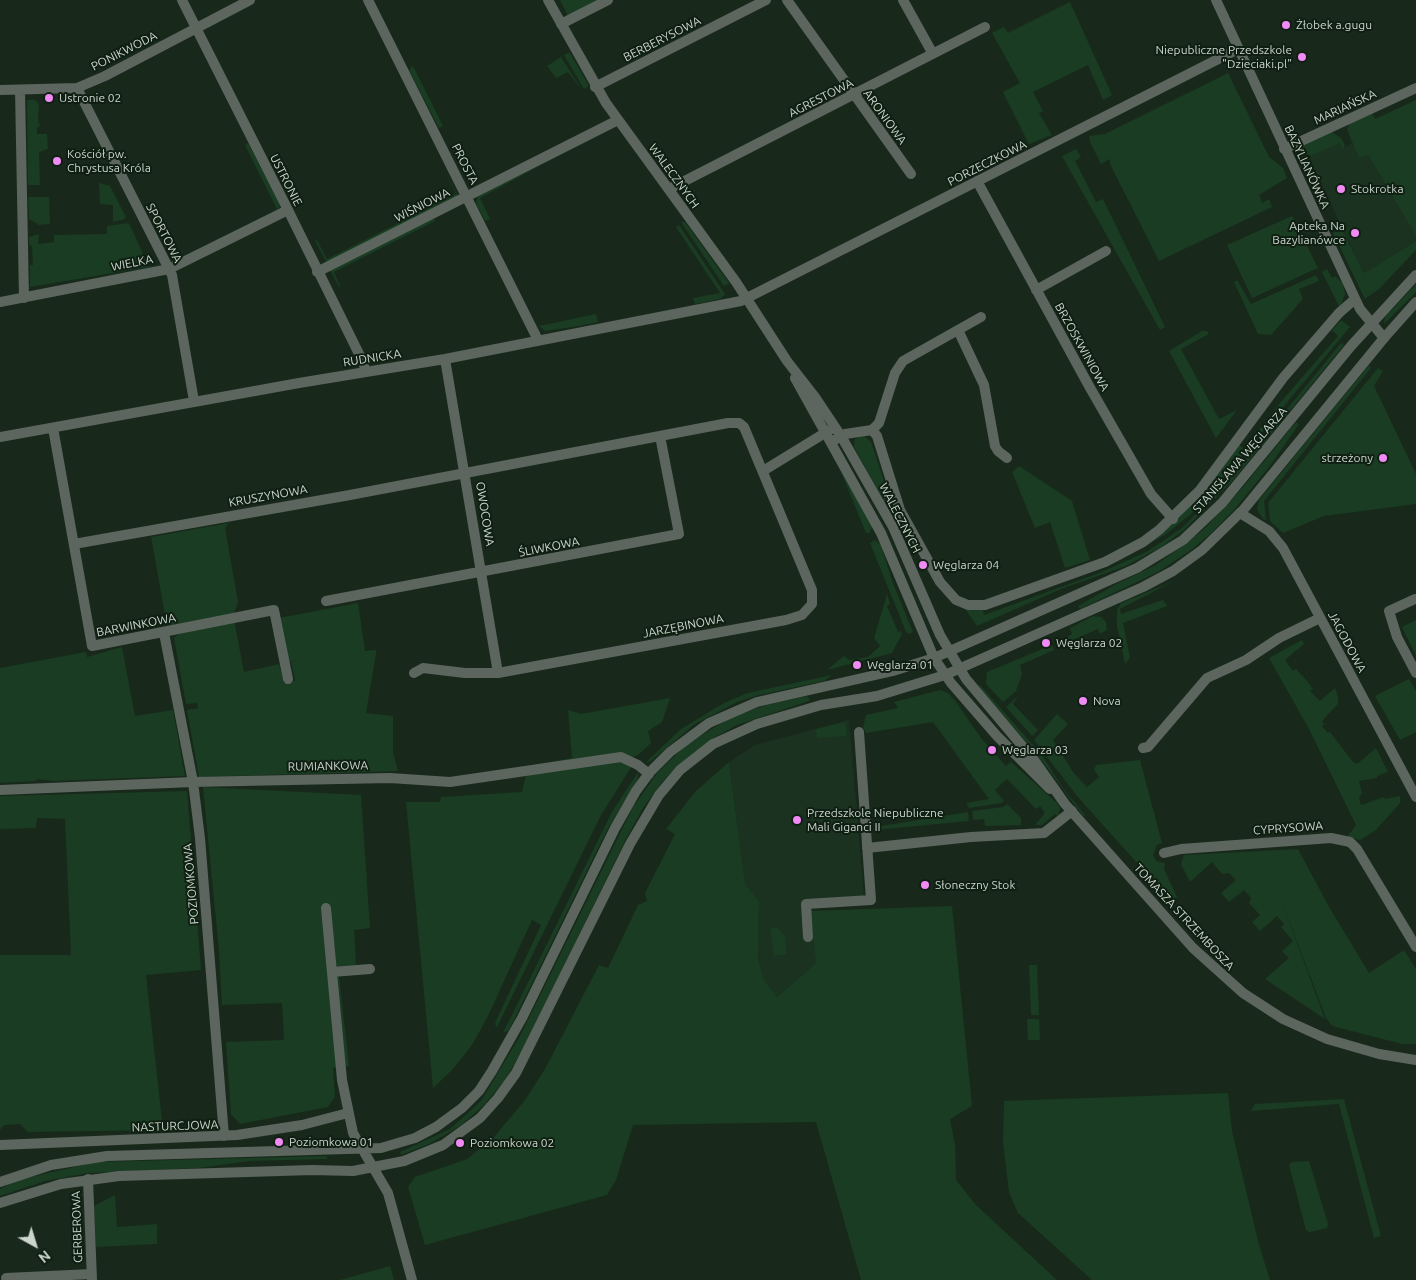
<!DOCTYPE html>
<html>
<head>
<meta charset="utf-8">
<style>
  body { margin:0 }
  #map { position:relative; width:1416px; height:1280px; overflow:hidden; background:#18291b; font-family:Ubuntu,sans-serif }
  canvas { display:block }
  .north { position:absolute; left:10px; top:1220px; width:50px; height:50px; -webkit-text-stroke:4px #0f1f12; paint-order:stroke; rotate:141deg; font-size:14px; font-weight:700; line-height:20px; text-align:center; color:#cbd5cc }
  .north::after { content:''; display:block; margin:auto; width:18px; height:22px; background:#cbd5cc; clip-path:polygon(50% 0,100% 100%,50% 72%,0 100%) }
</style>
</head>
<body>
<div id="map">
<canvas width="1416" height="1280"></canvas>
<div class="north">N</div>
</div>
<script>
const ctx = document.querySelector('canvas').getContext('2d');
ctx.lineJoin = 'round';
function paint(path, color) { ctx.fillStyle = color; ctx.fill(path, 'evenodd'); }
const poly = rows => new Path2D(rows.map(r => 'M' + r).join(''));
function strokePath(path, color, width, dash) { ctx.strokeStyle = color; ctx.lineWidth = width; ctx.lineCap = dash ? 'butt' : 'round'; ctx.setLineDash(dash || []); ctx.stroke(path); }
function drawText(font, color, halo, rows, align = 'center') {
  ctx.font = font + ' Ubuntu,sans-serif'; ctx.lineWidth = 4; ctx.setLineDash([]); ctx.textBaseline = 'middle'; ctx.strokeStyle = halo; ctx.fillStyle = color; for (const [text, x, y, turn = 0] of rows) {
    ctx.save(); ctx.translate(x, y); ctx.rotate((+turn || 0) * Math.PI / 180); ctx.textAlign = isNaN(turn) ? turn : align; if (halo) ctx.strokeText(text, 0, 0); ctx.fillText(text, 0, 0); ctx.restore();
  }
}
const built = poly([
  [1340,142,1344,148,1352,143,1359,159,1368,155,1416,236,1416,241,1364,273,1310,161,1311,156],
  [849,720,864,897,812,900,810,911,816,963,777,997,764,979,758,959,759,902,745,883,729,762,755,745]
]);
const green = poly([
  [560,0,600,0,568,16],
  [1070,2,1112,95,1103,100,1088,65,1033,92,1043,111,1039,113,1052,135,1029,144,1003,92,1020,83,992,33,1004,27,1008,33],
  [568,53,570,53,589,86,584,89,564,55],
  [561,57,582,90,568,72,556,78,547,66],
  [413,66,443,126,439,128,409,70],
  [1228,73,1269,157,1283,168,1287,178,1259,195,1262,203,1269,199,1272,207,1159,261,1110,164,1110,159,1101,164,1090,142,1089,136,1105,134],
  [27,100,35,100,39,104,38,120,40,126,37,128,37,134,47,134,48,149,39,152,40,185,28,185],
  [1416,100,1416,236,1368,155,1359,159,1347,129,1350,123,1372,112,1375,119],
  [1332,132,1341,138,1345,145,1343,149,1340,143,1311,156,1299,151,1302,148,1301,146],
  [248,143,280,205,278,211,245,145],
  [1076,149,1081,157,1075,161,1096,202,1103,199,1165,327,1160,330,1062,156],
  [443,167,458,196,327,263,315,241,317,240,327,259,456,194],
  [538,167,480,198,490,219,485,221,476,203,478,195],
  [99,183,110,186,126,217,123,220,104,223,113,222,113,205,100,204],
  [28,197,49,197,50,224,39,225,29,219],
  [1292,216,1318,268,1252,298,1227,245],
  [432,217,435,221,334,272,340,286,339,287,330,270],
  [681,222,685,222,729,283,724,286],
  [129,223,149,267,30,287,30,265,33,265,32,246,29,245,29,237,39,234,38,244,54,242,54,235,107,234,107,226],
  [679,225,725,294,720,299,695,304,693,298,720,293,676,227],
  [1340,229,1344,233,1364,273,1416,241,1416,250,1379,289,1365,299,1333,233],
  [1327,269,1332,278,1335,276,1343,284,1345,294,1340,308,1322,272],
  [1316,275,1319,281,1299,289,1303,299,1271,335,1258,334,1234,282,1237,280,1251,304],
  [1416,284,1416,292,1384,324,1385,317],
  [596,314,598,322,579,326,545,331,539,326],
  [1341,320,1350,327,1213,491,1190,515,1166,534,1112,565,1177,519,1194,502,1238,444,1245,449,1279,404,1338,336,1332,330],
  [1202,331,1207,331,1209,334,1181,349,1219,419,1237,410,1216,438,1169,351],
  [1341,343,1344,345,1233,480,1184,530,1161,547,1126,566,1061,589,977,626,965,609,983,610,984,615,1102,572,1148,551,1182,528,1230,479],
  [1369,365,1371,368,1264,501,1266,519,1264,520,1257,510,1259,500],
  [1378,368,1383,371,1374,386,1416,474,1416,504,1324,516,1283,533,1270,521,1268,503],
  [1296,422,1299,424,1269,467,1234,510,1209,535,1191,550,1158,572,1080,609,1078,606,1118,583,1156,565,1203,530,1243,487],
  [863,435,871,442,901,532,854,447,855,439],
  [1019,466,1072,501,1090,560,1065,568,1050,522,1035,528,1012,472],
  [840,469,873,526,869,533,866,533],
  [229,523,225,528,238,602,234,613,167,626,151,537],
  [875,540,881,545,892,581,913,632,909,634,906,632,870,543],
  [1174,581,1120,609,1121,614,1163,600,1167,606,1123,623,1130,658,1125,664,1117,626,1117,610,1121,603],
  [887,594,890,604,887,606,898,632,901,631,902,634,892,653,827,670,844,656,849,660,868,657,880,646,874,638],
  [358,603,365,651,376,650,376,654,366,713,393,716,393,752,398,771,199,777,187,710,198,708,197,703,186,704,174,638,179,634,234,620,244,672,279,664,284,683,292,682,295,680,291,662,299,660,288,662,279,618],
  [1093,616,1101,617,1106,622,1107,629,1105,631,1100,634,1098,629,1057,647,1056,644,1072,634,1070,628],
  [1416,620,1416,656,1402,627],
  [1302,640,1304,644,1285,660,1293,671,1296,669,1308,682,1313,689,1310,691,1320,701,1335,688,1338,697,1338,704,1322,721,1324,724,1322,726,1328,733,1330,732,1353,762,1357,764,1376,748,1388,772,1377,776,1377,778,1359,781,1362,793,1359,798,1361,805,1384,797,1385,799,1400,796,1400,803,1376,830,1360,840,1347,837,1356,825,1309,729,1269,658],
  [1052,645,1054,650,1020,665,1022,674,1016,691,1003,702,986,684,987,672],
  [122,647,135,716,173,710,185,776,52,781,38,779,35,781,0,783,0,668,86,652,87,657],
  [832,675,824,681,759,695,737,702,695,724,651,761,645,763,681,729,724,703,748,693],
  [1409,679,1416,691,1416,732,1400,740,1375,696],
  [980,685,1041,754,1063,788,1085,815,1083,816,1039,757,980,690,978,687],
  [940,690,948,693,956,702,981,738,1006,766,1011,762,1057,803,1060,808,1058,816,1055,814,1042,825,1035,825,1045,813,1040,806,1036,809,1007,779,995,790,1004,801,1002,803,969,808,966,803,989,799,933,722,866,733,863,727,866,715,898,708,894,702],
  [807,696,810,700,806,702,737,725,715,737,686,759,662,782,643,808,626,839,522,1051,505,1080,484,1105,460,1126,429,1144,401,1155,400,1152,450,1129,481,1101,520,1036,633,807,658,772,686,745,730,718,766,705],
  [1018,696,1013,704,1038,730,1032,736,1006,707],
  [670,698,662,722,648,731,651,743,638,755,622,761,632,766,601,815,498,1025,496,1027,495,1023,541,925,532,920,487,1018,472,1045,452,1070,433,1088,406,802,440,802,441,797,522,792,528,766,572,758,568,710,581,714],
  [1057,714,1068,724,1053,740,1073,772,1087,787,1099,777,1094,770,1096,765,1140,760,1162,843,1157,845,1153,855,1156,861,1165,863,1164,869,1177,897,1172,902,1077,796,1034,740],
  [845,722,847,736,817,738,816,729],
  [729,762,745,883,759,902,758,959,764,979,777,997,816,963,810,911,952,906,972,1106,950,1119,955,1145,956,1180,976,1205,1057,1280,861,1280,816,1122,633,1125,616,1180,607,1195,425,1245,408,1187,415,1177,467,1159,493,1138,525,1100,545,1069,599,965,608,968,638,905,647,901,645,893,675,834,666,829,696,791],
  [638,772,638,779,608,828,509,1030,503,1033,612,812],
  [203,787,361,795,370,928,354,930,356,965,338,967,349,1066,333,1068,335,1097,328,1107,240,1124,231,1114,226,1042,284,1040,282,1003,222,1005,219,951],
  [187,791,201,970,146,975,163,1130,28,1132,20,1124,4,1125,0,1130,0,955,71,955,65,819,37,818,36,828,0,829,0,796],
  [1007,804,1021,818,1021,825,985,826,984,819,973,820,972,811,1003,807],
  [968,812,969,821,875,830,875,827],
  [1298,849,1329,907,1369,973,1404,950,1416,969,1416,1044,1402,1044,1332,1026,1326,1018,1280,897,1325,1019,1265,979,1289,958,1282,951,1293,941,1281,927,1284,924,1277,916,1260,931,1252,922,1260,915,1249,903,1251,898,1244,890,1229,902,1221,893,1236,880,1229,873,1222,874,1212,862,1190,882,1181,864,1184,855],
  [777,927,785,936,787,954,774,956,770,928],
  [1029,965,1037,965,1039,1015,1031,1015],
  [1027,1019,1039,1019,1040,1040,1028,1040],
  [1228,1093,1232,1131,1258,1241,1270,1280,1092,1280,1018,1213,1009,1192,1003,1142,1004,1101],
  [1344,1099,1381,1236,1374,1238,1339,1104,1251,1111,1255,1104],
  [327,1156,327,1159,250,1161,198,1168,88,1173,45,1181,0,1196,0,1189,18,1180,96,1162],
  [1309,1161,1328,1224,1327,1228,1310,1232,1306,1230,1289,1165,1292,1162],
  [115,1195,117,1227,157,1224,157,1244,96,1247,94,1206],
  [390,1266,394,1280,340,1280]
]);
const minor = poly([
  [182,0,288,210,364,364,365,372],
  [368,0,538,340],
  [787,0,911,174],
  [903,0,933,54],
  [1216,0,1360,309,1384,338],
  [561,24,608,0],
  [595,87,766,0],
  [77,88,172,275,194,401],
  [0,90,77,88,105,76,250,0],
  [20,90,24,298],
  [1284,149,1416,88],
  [977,181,1089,386,1151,494,1173,519],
  [669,189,985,27],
  [317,272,618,120],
  [1036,290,1106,251],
  [0,302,169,269,288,210],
  [958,330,984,385,995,446,998,451,1007,458],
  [445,359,498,673],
  [53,428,92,646,274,610,288,679],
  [872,430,877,436,900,510,940,582,956,600,968,605,985,605,1105,562,1143,542,1159,530,1200,490,1283,378,1339,313,1355,299],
  [0,437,299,383,445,359,741,301,1238,49],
  [833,441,845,434,872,430,879,423,895,373,903,361,981,317],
  [763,471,833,428],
  [1240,513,1269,531,1283,548,1416,797],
  [74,544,350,495,728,423,739,423,744,427,812,590,812,604,802,615,786,620,498,673,465,673,423,668,414,673],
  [1415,599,1389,611,1397,637,1416,673],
  [326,601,679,534,660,436],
  [164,633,193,782,200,838,224,1136],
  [1143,748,1148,747,1207,678,1246,660,1279,638,1320,618],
  [0,790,193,782,390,778,450,782,621,757,638,765,649,774],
  [867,848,971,837,1044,833,1072,811],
  [1164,853,1181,849,1331,838,1350,842,1357,849,1416,947],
  [326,908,342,1080,353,1133,388,1193,412,1280],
  [808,937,806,904,871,900,859,732],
  [332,972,370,969],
  [0,1145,237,1135,302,1125,348,1113],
  [88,1179,92,1280],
  [0,1182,51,1165,107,1156,381,1148,415,1138,436,1127,462,1108,479,1091,492,1071,522,1018,615,828,636,791,650,772,670,752,709,723,757,702,893,671,934,658],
  [0,1203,61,1184,119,1176,312,1170,353,1171,404,1161,443,1145,480,1118,498,1098,516,1073,630,844,659,795,680,770,713,744,757,724,821,705,877,696,945,675],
  [6,1278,92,1274]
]);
const tertiary = poly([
  [548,0,606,103,736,282,787,361,815,397,841,436,893,527,940,635,966,679,1034,760,1065,804,1193,948,1243,993,1283,1019,1327,1039,1379,1054,1416,1060],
  [795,378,881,533,934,658,951,683,997,736,1050,789],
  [934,658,1137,568,1183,540,1222,503,1351,346,1416,275],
  [945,675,1143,587,1173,571,1202,550,1244,509,1384,338,1416,302]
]);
const markers = [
  [1286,25,5,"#f18af4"],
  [1302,57,5,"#f18af4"],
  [49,98,5,"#f18af4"],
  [57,161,5,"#f18af4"],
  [1341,189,5,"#f18af4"],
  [1355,233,5,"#f18af4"],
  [1383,458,5,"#f18af4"],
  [923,565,5,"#f18af4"],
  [1046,643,5,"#f18af4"],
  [857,665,5,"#f18af4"],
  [1083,701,5,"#f18af4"],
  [992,750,5,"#f18af4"],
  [797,820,5,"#f18af4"],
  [925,885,5,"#f18af4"],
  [279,1142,5,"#f18af4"],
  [460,1143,5,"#f18af4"]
];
const poiNames = [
  ["Żłobek a.gugu",1296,25],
  ["Niepubliczne Przedszkole",1292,50,"right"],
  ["\"Dzieciaki.pl\"",1292,64,"right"],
  ["Ustronie 02",59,98],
  ["Kościół pw.",67,154],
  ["Chrystusa Króla",67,168],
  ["Stokrotka",1351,189],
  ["Apteka Na",1345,226,"right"],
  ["Bazylianówce",1345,240,"right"],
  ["strzeżony",1373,458,"right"],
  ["Węglarza 04",933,565],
  ["Węglarza 02",1056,643],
  ["Węglarza 01",867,665],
  ["Nova",1093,701],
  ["Węglarza 03",1002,750],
  ["Przedszkole Niepubliczne",807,813],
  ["Mali Giganci II",807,827],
  ["Słoneczny Stok",935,885],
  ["Poziomkowa 01",289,1142],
  ["Poziomkowa 02",470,1143]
];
const streetNames = [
  ["BERBERYSOWA",662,39,-27],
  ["PONIKWODA",124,51,-27],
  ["AGRESTOWA",821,98,-27],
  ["MARIAŃSKA",1345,107,-25],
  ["ARONIOWA",885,117,54],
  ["PORZECZKOWA",987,163,-27],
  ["PROSTA",465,164,63],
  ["BAZYLIANÓWKA",1307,167,65],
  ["WALECZNYCH",674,176,54],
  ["USTRONIE",286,180,63],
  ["WIŚNIOWA",422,205,-27],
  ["SPORTOWA",164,233,63],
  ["WIELKA",132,263,-11],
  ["BRZOSKWINIOWA",1082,347,61],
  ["RUDNICKA",372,358,-9],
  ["STANISŁAWA WĘGLARZA",1240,460,-49],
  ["KRUSZYNOWA",268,496,-10],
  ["OWOCOWA",485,514,81],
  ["WALECZNYCH",900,518,63],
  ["ŚLIWKOWA",549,547,-11],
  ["BARWINKOWA",136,625,-11],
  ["JARZĘBINOWA",683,626,-11],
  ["JAGODOWA",1347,642,62],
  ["RUMIANKOWA",328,766,-1],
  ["CYPRYSOWA",1288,828,-4],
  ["POZIOMKOWA",191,884,-95],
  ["TOMASZA STRZEMBOSZA",1184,917,47],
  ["NASTURCJOWA",175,1126,-2],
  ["GERBEROWA",77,1227,-92]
];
paint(built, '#1b3220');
paint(green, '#193c22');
strokePath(minor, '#5c655e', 10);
strokePath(tertiary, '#5c655e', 10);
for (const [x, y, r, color] of markers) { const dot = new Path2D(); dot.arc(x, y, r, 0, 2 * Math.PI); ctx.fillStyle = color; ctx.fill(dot); strokePath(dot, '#0f1f12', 2); }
drawText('12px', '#cbd5cc', '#0f1f12', poiNames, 'left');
drawText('12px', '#cbd5cc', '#0f1f12', streetNames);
</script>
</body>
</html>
